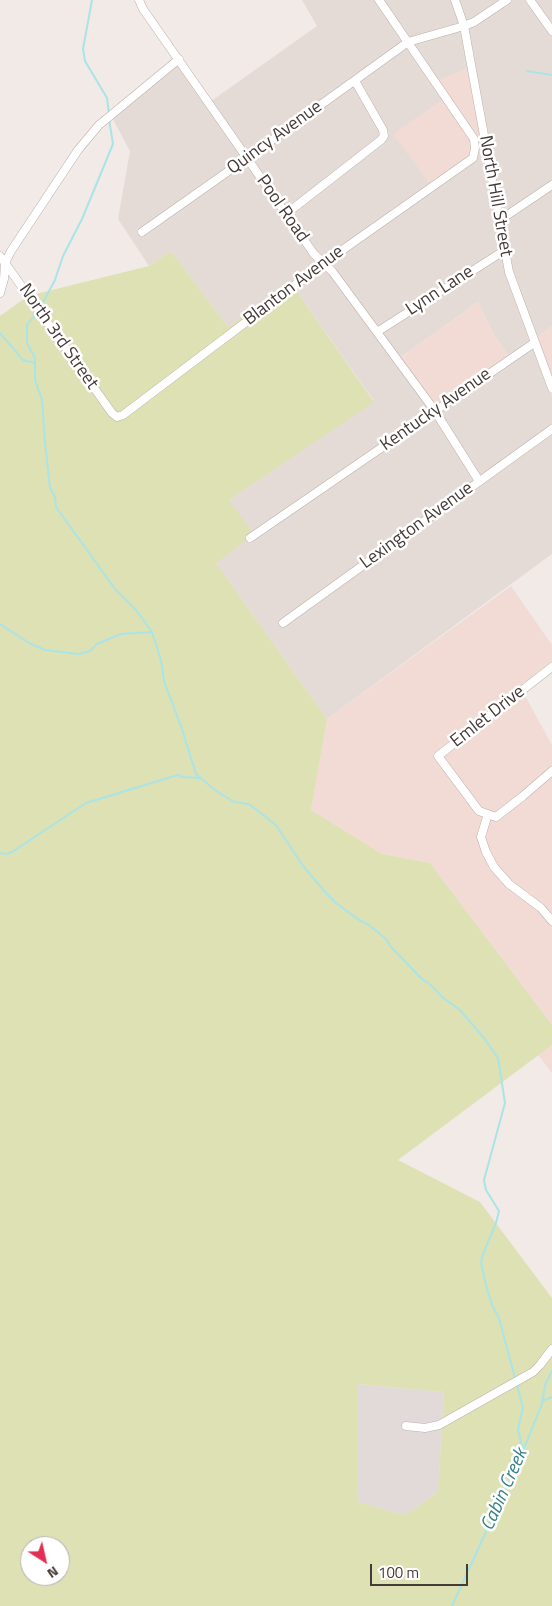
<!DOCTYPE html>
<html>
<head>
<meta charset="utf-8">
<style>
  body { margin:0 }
  #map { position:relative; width:552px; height:1606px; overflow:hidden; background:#f1eae7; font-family:"Titillium Web",sans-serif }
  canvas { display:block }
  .north { position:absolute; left:20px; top:1536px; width:50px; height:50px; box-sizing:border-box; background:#fff; border:1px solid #b4b0af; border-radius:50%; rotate:145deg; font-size:14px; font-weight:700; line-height:20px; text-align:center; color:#443a37 }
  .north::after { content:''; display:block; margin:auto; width:18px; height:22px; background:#e12e52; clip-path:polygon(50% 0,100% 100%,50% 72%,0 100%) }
  .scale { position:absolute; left:370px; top:1564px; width:98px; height:22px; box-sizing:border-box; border:2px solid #443a37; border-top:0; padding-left:6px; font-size:15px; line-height:18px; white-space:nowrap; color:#443a37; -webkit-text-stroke:4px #fff; paint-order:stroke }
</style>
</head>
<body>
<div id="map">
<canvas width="552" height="1606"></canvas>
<div class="north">N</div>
<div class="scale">100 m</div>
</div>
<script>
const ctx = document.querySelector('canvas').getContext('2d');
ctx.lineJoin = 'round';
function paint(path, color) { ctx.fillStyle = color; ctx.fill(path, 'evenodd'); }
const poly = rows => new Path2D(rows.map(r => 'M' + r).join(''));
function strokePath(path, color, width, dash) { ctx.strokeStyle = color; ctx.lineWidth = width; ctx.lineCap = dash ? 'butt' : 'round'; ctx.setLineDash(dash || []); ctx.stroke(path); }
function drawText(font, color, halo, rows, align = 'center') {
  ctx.font = font + ' "Titillium Web",sans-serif'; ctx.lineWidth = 5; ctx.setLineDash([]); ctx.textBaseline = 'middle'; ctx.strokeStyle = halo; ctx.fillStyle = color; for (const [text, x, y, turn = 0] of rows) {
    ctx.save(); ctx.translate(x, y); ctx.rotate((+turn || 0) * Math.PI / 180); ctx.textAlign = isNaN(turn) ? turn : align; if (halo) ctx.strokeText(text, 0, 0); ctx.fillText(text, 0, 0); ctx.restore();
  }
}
const residential = poly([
  [302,0,552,0,552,326,531,342,552,396,552,554,327,719,216,563,229,500,374,401,290,282,228,327,171,251,149,266,118,219,130,151,109,112,176,60,207,104,317,26],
  [478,302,492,331,509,357,397,360]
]);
const commercial = poly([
  [470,67,483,151,432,187,393,134,445,98,434,82],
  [478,302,492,331,509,357,433,412,396,361],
  [552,326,552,391,551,392,531,342],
  [511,586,552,645,552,671,524,694,552,745,552,1025,430,863,382,854,311,810,327,719],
  [552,1045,552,1073,538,1055]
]);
const industrial = poly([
  [358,1384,444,1392,438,1492,405,1515,358,1502]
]);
const green = poly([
  [171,251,228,327,290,282,374,402,229,500,254,534,216,563,327,719,311,810,382,854,430,863,552,1025,552,1045,398,1160,480,1202,552,1298,552,1606,0,1606,0,316,28,296,149,266],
  [358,1384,444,1392,438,1492,405,1515,358,1502],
  [30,1546,60,1546,60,1576,30,1576]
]);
const stream = poly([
  [92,0,83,49,85,61,107,98,109,114],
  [527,71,552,75],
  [40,308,55,280,63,256,82,219,113,144,109,119],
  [37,312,27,325,27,343,35,358,35,380,42,400,45,442,50,488,55,497,56,507,115,589,136,610,152,632,161,660,164,681,181,726,196,774,215,790,234,802,249,804,276,825,303,866,325,892,336,903,359,920,369,925,386,939,391,947,422,979,431,985,442,997,460,1010,484,1038,498,1058,505,1103,484,1180,486,1190,499,1211,496,1223,483,1254,481,1262,486,1285,492,1305,499,1318,515,1378],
  [0,333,23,360,35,363],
  [0,624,29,643,45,650,79,654,90,651,97,644,121,634,152,632],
  [0,853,6,854,12,852,86,803,178,775,182,777,200,778],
  [517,1385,523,1408,518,1429,523,1451],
  [542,1401,552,1397],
  [452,1606,523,1451,542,1404,545,1385,552,1371]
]);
const minor = poly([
  [139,0,143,9,314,254,332,271,435,411,479,481],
  [455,0,464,26,509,272,552,388],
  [530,0,552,31],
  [286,214,381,140,384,136,383,130,355,81],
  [500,220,552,185],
  [142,232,247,158,408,42,464,26,474,22,507,0],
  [0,256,112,413,117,417,123,415,324,263,473,158,475,148,474,139,379,0],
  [0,293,4,279,5,263,11,251,78,150,99,125,179,59],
  [377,332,505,250],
  [250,538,534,343],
  [283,623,552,429],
  [552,667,438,756,479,811,496,817,523,796,552,771],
  [488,814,481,837,486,852,494,867,509,884,541,908,552,921],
  [406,1426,425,1428,439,1425,533,1372,540,1365,552,1349]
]);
const streetNames = [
  ["Quincy Avenue",275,138,-36],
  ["North Hill Street",495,196,80],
  ["Pool Road",282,209,55],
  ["Blanton Avenue",294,286,-37],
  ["Lynn Lane",440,291,-33],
  ["North 3rd Street",58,337,55],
  ["Kentucky Avenue",436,410,-35],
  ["Lexington Avenue",417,526,-36],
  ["Emlet Drive",488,717,-38]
];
const waterNames = [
  ["Cabin Creek",505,1490,-66]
];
paint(residential, '#e5dbd6');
paint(commercial, '#f1dbd4');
paint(industrial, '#e1dad8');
paint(green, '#dde1b4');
strokePath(stream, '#aae4e7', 2);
strokePath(minor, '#bcb0ab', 9);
strokePath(minor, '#fff', 8);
drawText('18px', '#443a37', '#fff', streetNames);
drawText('italic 19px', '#338086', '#fff', waterNames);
</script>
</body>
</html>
